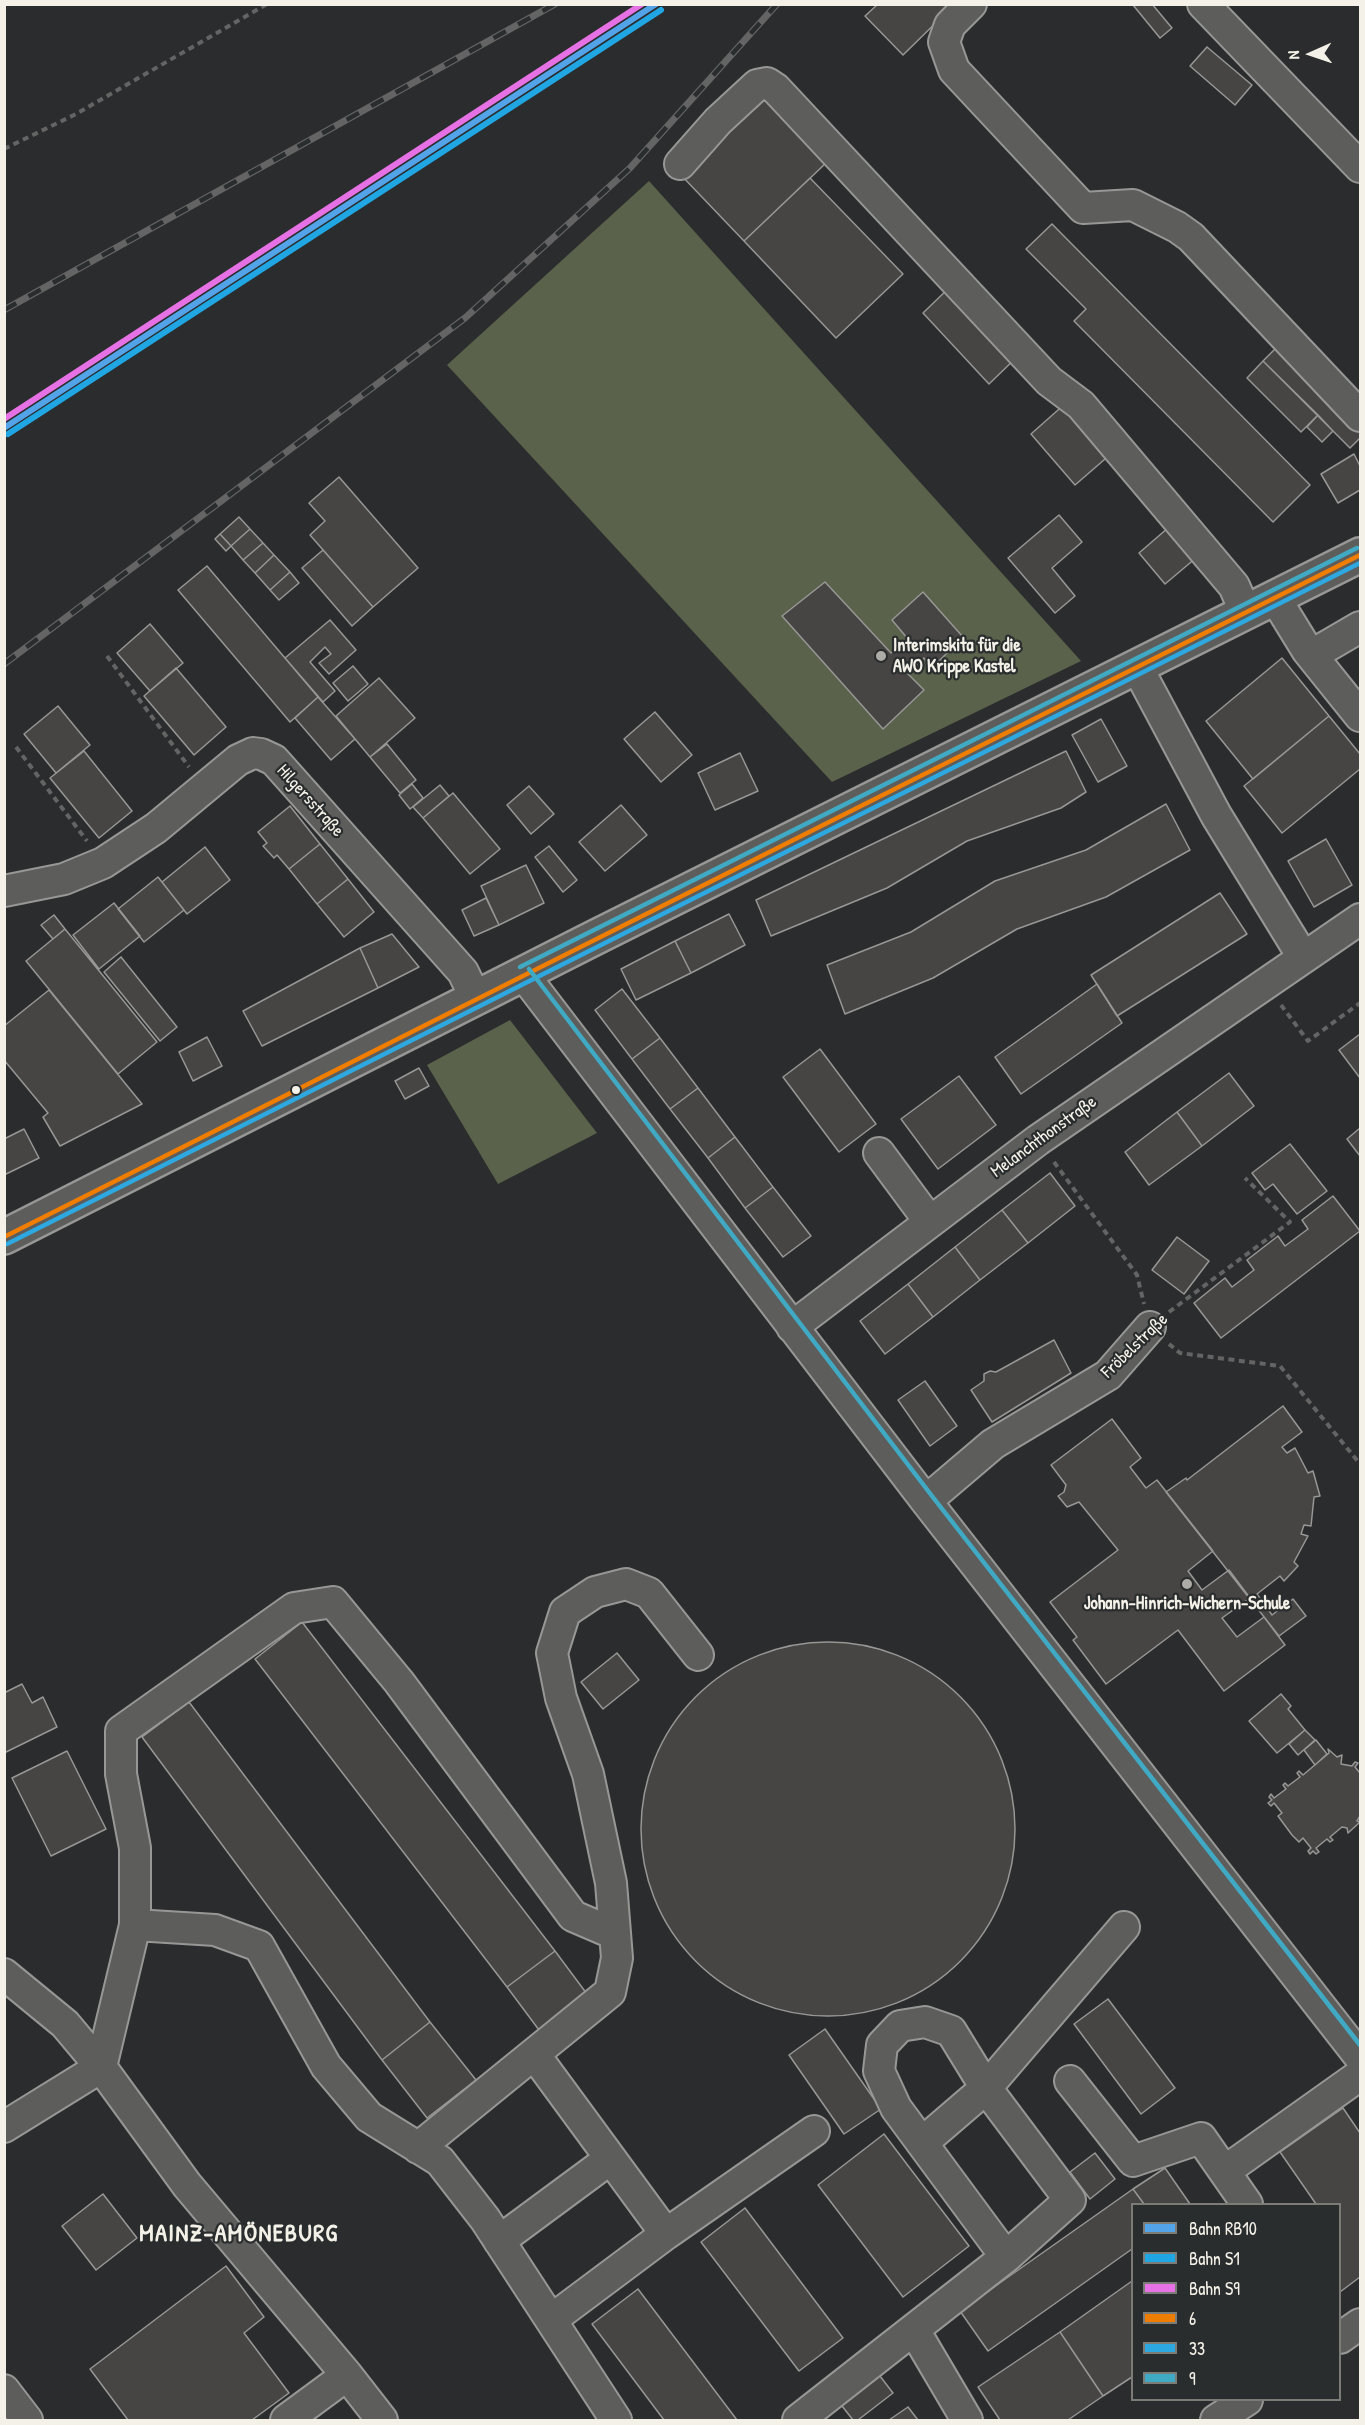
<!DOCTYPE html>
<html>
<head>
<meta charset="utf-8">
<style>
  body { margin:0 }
  #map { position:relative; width:1365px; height:2425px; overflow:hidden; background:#2b2c2d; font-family:"Patrick Hand",sans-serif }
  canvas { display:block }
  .frame { position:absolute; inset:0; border:6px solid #f4f1e8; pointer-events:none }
  .legend { position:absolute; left:1131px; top:2203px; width:210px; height:198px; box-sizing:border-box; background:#2a2d2e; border:2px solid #7b7b78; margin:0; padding:8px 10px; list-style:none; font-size:18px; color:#f4f1e8 }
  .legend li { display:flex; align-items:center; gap:12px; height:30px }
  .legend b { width:30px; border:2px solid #7b7b78 }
  .north { position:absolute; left:1281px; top:24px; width:60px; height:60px; -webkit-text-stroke:4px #2a2d2e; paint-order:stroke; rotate:267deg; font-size:16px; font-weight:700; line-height:24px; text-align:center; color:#f4f1e8 }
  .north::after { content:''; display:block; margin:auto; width:21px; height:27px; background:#f4f1e8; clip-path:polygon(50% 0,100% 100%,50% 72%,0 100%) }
</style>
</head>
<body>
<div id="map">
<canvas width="1365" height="2425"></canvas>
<div class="frame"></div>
<ul class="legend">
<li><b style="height:8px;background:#53a3e8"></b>Bahn RB10</li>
<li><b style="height:8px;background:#20a6e3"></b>Bahn S1</li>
<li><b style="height:8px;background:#e671e4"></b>Bahn S9</li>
<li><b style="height:8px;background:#ef7d00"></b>6</li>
<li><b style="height:8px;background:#2da8e0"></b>33</li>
<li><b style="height:8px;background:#40aac4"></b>9</li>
</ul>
<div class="north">N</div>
</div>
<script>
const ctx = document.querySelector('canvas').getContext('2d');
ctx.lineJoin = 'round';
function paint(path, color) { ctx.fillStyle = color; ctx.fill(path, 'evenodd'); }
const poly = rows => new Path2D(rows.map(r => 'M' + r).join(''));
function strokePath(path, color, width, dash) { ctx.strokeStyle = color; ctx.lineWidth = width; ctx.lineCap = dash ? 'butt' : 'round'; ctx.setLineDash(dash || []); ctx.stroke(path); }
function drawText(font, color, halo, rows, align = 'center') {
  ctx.font = font + ' "Patrick Hand",sans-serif'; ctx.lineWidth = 4.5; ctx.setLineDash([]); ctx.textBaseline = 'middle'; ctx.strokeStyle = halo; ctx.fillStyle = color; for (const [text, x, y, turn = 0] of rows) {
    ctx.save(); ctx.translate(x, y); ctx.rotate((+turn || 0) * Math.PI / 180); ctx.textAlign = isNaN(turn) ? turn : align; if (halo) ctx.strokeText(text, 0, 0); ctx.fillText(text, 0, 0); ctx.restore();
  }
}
const green = poly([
  [649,181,1081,661,832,782,447,365],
  [510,1020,597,1133,498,1184,427,1065]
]);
const building = poly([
  [878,4,955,4,903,55,865,16,878,4],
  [1152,4,1172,28,1160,38,1133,5,1152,4],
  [1207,47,1252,85,1235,105,1190,66,1207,47],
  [760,95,826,163,744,241,679,173,760,95],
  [810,178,903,274,836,338,744,241,810,178],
  [1052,224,1310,485,1273,522,1074,321,1086,309,1026,249,1052,224],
  [953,284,1019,355,989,384,923,313,953,284],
  [1279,345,1360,427,1360,438,1350,448,1263,361,1279,345],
  [1263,361,1318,415,1301,432,1247,378,1263,361],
  [1067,402,1112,453,1075,485,1031,434,1067,402],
  [1318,415,1333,431,1322,442,1307,427,1318,415],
  [1354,454,1360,466,1360,490,1338,503,1321,474,1354,454],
  [339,477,418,568,373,607,310,535,325,521,309,503,339,477],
  [1059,515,1082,542,1052,568,1075,596,1055,613,1008,558,1059,515],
  [239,517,250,529,231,546,220,534,239,517],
  [1176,521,1203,552,1165,584,1139,553,1176,521],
  [250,529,263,543,243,560,231,546,250,529],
  [220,534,231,546,226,551,215,539,220,534],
  [263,543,274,555,255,573,243,560,263,543],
  [323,550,373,607,352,626,302,568,323,550],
  [274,555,290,572,270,590,255,573,274,555],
  [207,566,318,697,290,722,178,590,207,566],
  [290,572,299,583,279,600,270,590,290,572],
  [825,582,891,653,908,639,892,620,923,592,963,637,932,668,924,658,908,674,924,690,883,729,782,616,825,582],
  [330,620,356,650,329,674,319,663,331,654,325,647,310,662,335,691,323,702,285,658,330,620],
  [150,624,183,663,150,691,117,653,150,624],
  [1282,658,1329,716,1253,779,1206,721,1282,658],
  [353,666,368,684,348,701,333,683,353,666],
  [176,668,226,727,194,755,144,696,176,668],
  [379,678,415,718,370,757,336,716,379,678],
  [318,697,355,739,331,760,295,718,318,697],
  [58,706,90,745,56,773,24,734,58,706],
  [655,712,692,755,661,782,624,739,655,712],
  [1329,716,1360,754,1360,769,1282,833,1244,786,1329,716],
  [1101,719,1127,766,1098,782,1072,735,1101,719],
  [387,744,416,780,400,793,370,757,387,744],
  [84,751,132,811,99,838,50,778,84,751],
  [1066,751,1086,792,1061,808,967,841,887,888,771,936,756,900,1066,751],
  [740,753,758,791,715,810,698,773,740,753],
  [412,784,423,798,410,809,399,795,412,784],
  [440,785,449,796,423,818,413,807,440,785],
  [529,786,554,814,531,834,507,805,529,786],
  [453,793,500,849,470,874,423,818,453,793],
  [1166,804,1190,850,1106,897,1017,929,933,978,845,1014,827,965,911,932,995,881,1086,850,1166,804],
  [621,805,647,835,605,871,579,842,621,805],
  [290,806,320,844,289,869,277,855,274,858,263,846,267,843,258,832,290,806],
  [1326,839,1352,885,1314,907,1288,861,1326,839],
  [320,844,348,879,317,904,289,869,320,844],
  [549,846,577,880,563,892,535,857,549,846],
  [205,847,230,880,187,914,162,882,205,847],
  [526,865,544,903,499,925,481,886,526,865],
  [158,877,184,910,144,942,118,909,158,877],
  [348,879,374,912,344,937,317,904,348,879],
  [1220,893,1247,934,1117,1016,1091,975,1220,893],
  [486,898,499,925,474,936,462,910,486,898],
  [114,903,140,936,99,969,73,935,114,903],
  [729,914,745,945,691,973,675,941,729,914],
  [54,915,65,929,53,939,41,925,54,915],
  [65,929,157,1042,118,1074,26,961,65,929],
  [392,934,419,967,378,988,360,948,392,934],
  [675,941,691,973,636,1000,621,969,675,941],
  [360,948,378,988,262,1046,243,1011,360,948],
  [121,957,177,1027,160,1041,104,972,121,957],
  [1097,984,1122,1023,1021,1094,995,1057,1097,984],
  [622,989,660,1038,632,1059,595,1010,622,989],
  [49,990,142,1104,60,1146,43,1117,48,1113,4,1060,4,1026,49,990],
  [1360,1034,1360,1078,1339,1050,1360,1034],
  [207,1037,222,1066,193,1081,179,1052,207,1037],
  [660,1038,698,1088,670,1109,632,1059,660,1038],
  [820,1049,876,1124,839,1152,783,1077,820,1049],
  [419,1068,429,1086,405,1099,395,1081,419,1068],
  [1229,1073,1254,1106,1202,1146,1177,1112,1229,1073],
  [959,1076,996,1125,938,1169,901,1119,959,1076],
  [698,1088,735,1137,708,1158,670,1109,698,1088],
  [1177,1112,1202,1146,1149,1185,1125,1152,1177,1112],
  [1360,1128,1360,1156,1347,1139,1360,1128],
  [24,1129,39,1158,4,1175,4,1139,24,1129],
  [735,1137,773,1187,745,1208,708,1158,735,1137],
  [1290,1144,1327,1191,1297,1214,1273,1184,1265,1190,1252,1173,1290,1144],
  [1050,1173,1075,1206,1028,1243,1002,1210,1050,1173],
  [773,1187,811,1236,783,1257,745,1208,773,1187],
  [1333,1196,1360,1231,1221,1338,1194,1303,1225,1278,1232,1287,1254,1270,1247,1260,1278,1236,1285,1246,1308,1229,1302,1220,1333,1196],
  [1002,1210,1028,1243,980,1280,955,1247,1002,1210],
  [1177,1237,1209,1261,1184,1294,1152,1270,1177,1237],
  [955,1247,980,1280,933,1317,908,1284,955,1247],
  [908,1284,933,1317,885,1354,860,1321,908,1284],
  [1054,1340,1071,1373,992,1422,971,1390,984,1381,984,1374,990,1371,996,1372,1054,1340],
  [925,1381,957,1426,930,1446,898,1400,925,1381],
  [1283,1406,1302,1432,1282,1447,1287,1453,1295,1448,1308,1473,1313,1471,1320,1496,1314,1497,1311,1526,1304,1525,1301,1534,1308,1536,1294,1562,1298,1566,1284,1581,1280,1576,1257,1594,1272,1615,1293,1599,1306,1616,1279,1636,1166,1492,1186,1478,1187,1480,1283,1406],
  [1112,1419,1141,1458,1130,1467,1146,1488,1157,1480,1213,1551,1188,1571,1202,1590,1229,1570,1250,1598,1222,1618,1237,1637,1264,1617,1285,1645,1224,1691,1178,1630,1106,1684,1073,1640,1077,1637,1050,1602,1118,1550,1079,1502,1067,1507,1058,1496,1064,1492,1066,1485,1051,1465,1112,1419],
  [302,1622,555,1951,507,1987,255,1659,302,1622],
  '641 1829a187 187 0 1 1 374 0a187 187 0 1 1-374 0Z',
  [617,1653,639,1680,603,1709,581,1682,617,1653],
  [22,1684,32,1703,43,1697,57,1727,4,1753,4,1693,22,1684],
  [1281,1694,1291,1706,1288,1709,1305,1730,1277,1753,1249,1721,1281,1694],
  [189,1702,430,2022,382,2060,142,1737,189,1702],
  [1305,1730,1315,1740,1298,1755,1289,1744,1305,1730],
  [1316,1740,1327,1754,1315,1765,1304,1750,1316,1740],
  [1328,1749,1337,1757,1342,1755,1341,1764,1352,1766,1355,1762,1358,1763,1355,1767,1360,1773,1360,1816,1357,1821,1360,1822,1348,1833,1347,1828,1342,1827,1330,1837,1333,1840,1330,1842,1327,1839,1316,1848,1319,1852,1316,1854,1313,1851,1310,1854,1308,1851,1311,1848,1303,1838,1299,1842,1292,1835,1278,1816,1282,1813,1274,1803,1271,1806,1268,1803,1272,1800,1269,1797,1271,1794,1274,1798,1286,1789,1283,1785,1285,1783,1288,1786,1300,1777,1297,1773,1299,1771,1303,1775,1329,1753,1328,1749],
  [67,1751,106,1829,51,1856,12,1778,67,1751],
  [555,1951,587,1994,539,2030,507,1987,555,1951],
  [1108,1999,1175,2088,1141,2114,1074,2024,1108,1999],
  [430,2022,476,2080,427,2118,382,2060,430,2022],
  [825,2029,881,2109,844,2134,789,2055,825,2029],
  [1343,2108,1360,2133,1360,2277,1340,2292,1340,2204,1316,2204,1280,2152,1343,2108],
  [884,2134,969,2246,903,2297,818,2185,884,2134],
  [1095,2153,1115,2179,1090,2199,1070,2172,1095,2153],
  [1165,2168,1190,2204,1144,2204,1133,2189,1165,2168],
  [1133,2189,1144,2204,1132,2204,1132,2249,988,2351,960,2311,1133,2189],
  [103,2194,137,2238,96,2270,62,2226,103,2194],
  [745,2208,843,2338,799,2371,701,2242,745,2208],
  [226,2266,264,2317,244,2333,289,2393,252,2420,128,2420,90,2369,226,2266],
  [1132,2281,1132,2377,1103,2396,1060,2332,1132,2281],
  [638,2289,737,2420,664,2420,592,2324,638,2289],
  [1060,2332,1103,2396,1068,2420,1000,2420,978,2387,1060,2332],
  [873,2367,893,2393,858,2420,853,2420,835,2397,873,2367],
  [908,2407,918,2420,889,2420,908,2407]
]);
const path = poly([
  [4,149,76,114,267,4],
  [107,656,189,767],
  [16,747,87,841],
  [1281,1005,1308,1041,1360,1003],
  [1054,1162,1137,1275,1144,1304],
  [1169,1312,1290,1222,1245,1178],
  [1169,1344,1180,1353,1280,1366,1360,1464]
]);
const minor = poly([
  [971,4,950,25,944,42,954,70,1083,208,1133,205,1177,227,1191,237,1360,416],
  [1203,4,1360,167],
  [680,164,718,121,757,85,767,83,776,89,1049,381,1081,405,1234,586,1246,613],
  [1275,598,1307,650,1360,716],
  [1312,655,1360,627],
  [1137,667,1216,815,1303,957],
  [4,891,64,879,103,863,156,828,238,760,253,753,261,754,274,760,463,972,476,999],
  [523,974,926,1501,1360,2057],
  [879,1153,930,1222],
  [792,1327,1038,1140,1360,919],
  [926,1501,993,1444,1108,1375,1150,1327],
  [135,1925,215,1930,259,1946,326,2066,369,2117,440,2161,485,2219,616,2420],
  [4,1974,65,2024,101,2067],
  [534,2054,666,2234],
  [101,2067,135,1925,135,1848,121,1774,121,1731,294,1608,333,1602,399,1682,573,1916,615,1934],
  [1070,2081,1133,2161,1201,2138,1247,2204],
  [4,2127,101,2067,187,2185,347,2375,382,2420],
  [922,2143,986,2088,1124,1927],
  [418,2148,610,1992,617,1958,611,1883,588,1774,561,1698,552,1653,565,1612,595,1592,626,1584,649,1593,698,1655],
  [1225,2171,1360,2075],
  [499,2241,610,2159],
  [551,2320,666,2234,814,2131],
  [914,2330,967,2420],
  [1340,2338,1360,2324],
  [4,2390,27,2420],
  [286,2420,347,2375],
  [798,2420,1006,2257,1070,2200,986,2088,951,2031,925,2022,900,2026,882,2045,879,2071,896,2108,1006,2257],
  [1216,2420,1247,2400]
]);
const major = poly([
  [4,1237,596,937,1360,555]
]);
const rail = poly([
  [4,310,555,4],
  [4,664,465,318,630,168,777,4]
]);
const bus1 = poly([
  [4,1237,1360,555]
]);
const bus2 = poly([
  [7,1244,1360,563]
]);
const bus3 = poly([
  [520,967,1357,548],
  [529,969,932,1496,1360,2045]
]);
const rail1 = poly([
  [4,428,656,4]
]);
const rail2 = poly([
  [8,434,661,10]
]);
const rail3 = poly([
  [4,419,642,4]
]);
const markers = [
  [881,656,6,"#aeaca7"],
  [296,1090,5,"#f4f1e8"],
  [1187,1584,6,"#aeaca7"]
];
const poiNames = [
  ["Interimskita für die",893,646],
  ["AWO Krippe Kastel",893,667],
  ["Johann-Hinrich-Wichern-Schule",1187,1604,"center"]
];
const streetNames = [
  ["Hilgersstraße",310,801,48],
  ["Melanchthonstraße",1044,1137,-36],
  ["Fröbelstraße",1135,1346,-44]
];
const districtNames = [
  ["MAINZ-AMÖNEBURG",239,2235]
];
paint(green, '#5a624b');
paint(building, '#474543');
strokePath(building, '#979796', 1.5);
strokePath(minor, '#979796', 34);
strokePath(major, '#979796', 38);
strokePath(path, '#646464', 4, [6, 4.5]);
strokePath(minor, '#5d5d5c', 30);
strokePath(major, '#5d5d5c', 33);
strokePath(rail, '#646464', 7);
strokePath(rail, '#2a2d2e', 4.5, [14]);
strokePath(bus1, '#ef7d00', 4.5);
strokePath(bus2, '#2da8e0', 4.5);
strokePath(bus3, '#40aac4', 4.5);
strokePath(rail1, '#53a3e8', 6);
strokePath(rail2, '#20a6e3', 6);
strokePath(rail3, '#e671e4', 6);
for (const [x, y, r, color] of markers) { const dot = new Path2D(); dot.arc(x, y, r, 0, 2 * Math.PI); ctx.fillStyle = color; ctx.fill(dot); strokePath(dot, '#2a2d2e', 2); }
drawText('bold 18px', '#f4f1e8', '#2a2d2e', poiNames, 'left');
drawText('18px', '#f4f1e8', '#2a2d2e', streetNames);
ctx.letterSpacing = '1.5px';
drawText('bold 24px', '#f4f1e8', '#2a2d2e', districtNames);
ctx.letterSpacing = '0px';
</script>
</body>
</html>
